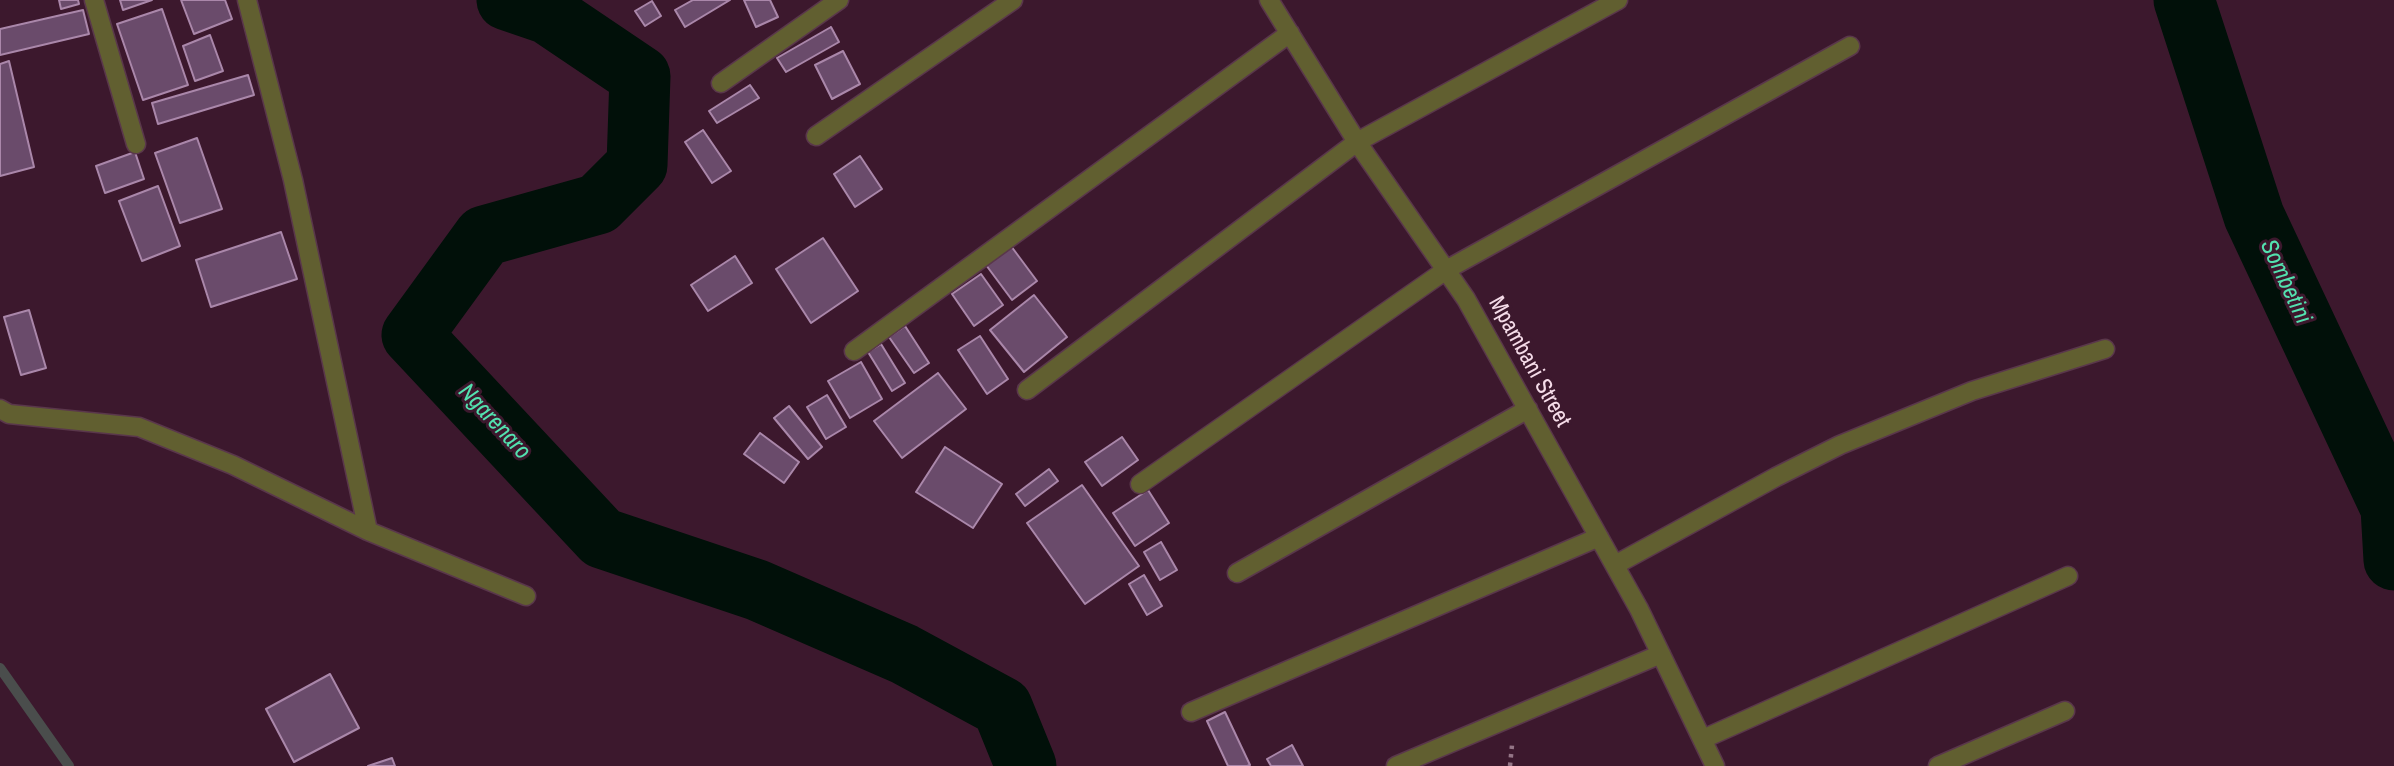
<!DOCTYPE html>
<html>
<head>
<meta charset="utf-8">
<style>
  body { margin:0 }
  canvas { display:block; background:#3c182d }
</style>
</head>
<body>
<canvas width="2394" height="766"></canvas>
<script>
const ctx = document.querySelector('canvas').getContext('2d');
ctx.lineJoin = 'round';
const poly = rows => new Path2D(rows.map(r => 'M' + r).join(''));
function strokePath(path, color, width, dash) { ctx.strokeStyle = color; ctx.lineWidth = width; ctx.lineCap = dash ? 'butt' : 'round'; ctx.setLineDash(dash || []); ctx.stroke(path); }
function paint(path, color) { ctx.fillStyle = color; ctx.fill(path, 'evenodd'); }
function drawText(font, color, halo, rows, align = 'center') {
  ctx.font = font + ' "Archivo Narrow",sans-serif'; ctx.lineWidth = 6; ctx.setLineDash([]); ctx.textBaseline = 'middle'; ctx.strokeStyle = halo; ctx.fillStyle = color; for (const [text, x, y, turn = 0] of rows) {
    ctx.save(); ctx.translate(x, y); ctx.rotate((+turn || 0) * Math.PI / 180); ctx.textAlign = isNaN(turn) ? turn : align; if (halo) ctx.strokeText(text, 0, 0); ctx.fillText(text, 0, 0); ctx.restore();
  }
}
const stream = poly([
  [0,668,69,766]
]);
const river = poly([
  [507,0,548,14,640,76,637,165,598,204,484,236,412,335,602,538,757,590,904,654,1002,707,1026,766],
  [2184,0,2254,216,2391,508,2394,560]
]);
const building = poly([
  [59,0,78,0,79,4,61,9,59,0],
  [120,0,152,0,123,10,120,0],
  [181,0,225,0,232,19,194,34,181,0],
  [693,0,730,0,685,27,675,10,693,0],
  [744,0,770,0,778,17,756,27,744,0],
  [652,1,661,16,645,26,635,11,652,1],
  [162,9,188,85,143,100,117,24,162,9],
  [83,10,89,34,0,55,0,29,83,10],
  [831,27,839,42,786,72,777,58,831,27],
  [210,35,223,71,195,81,183,46,210,35],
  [843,51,860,84,832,99,815,65,843,51],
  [9,61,34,167,0,176,0,64,9,61],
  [248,75,254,95,158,124,152,103,248,75],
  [750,85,759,98,717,123,709,111,750,85],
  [703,130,731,171,712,183,685,142,703,130],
  [197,138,222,209,180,223,155,153,197,138],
  [135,152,144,179,105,193,96,166,135,152],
  [860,156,882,189,855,207,834,174,860,156],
  [158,186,180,246,142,261,119,201,158,186],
  [281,232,297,279,211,307,196,260,281,232],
  [823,238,858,291,811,323,776,269,823,238],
  [1011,246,1037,281,1012,300,986,265,1011,246],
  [735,256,752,283,708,311,691,285,735,256],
  [981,274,1003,305,974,326,952,294,981,274],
  [1034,295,1067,337,1024,372,990,330,1034,295],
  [29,310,46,368,21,375,4,317,29,310],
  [905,326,929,363,914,373,889,337,905,326],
  [980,336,1008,379,987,394,958,350,980,336],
  [881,344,905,383,892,391,868,352,881,344],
  [861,362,882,399,850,418,828,381,861,362],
  [938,373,966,409,902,458,874,421,938,373],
  [827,395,846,427,826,439,807,407,827,395],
  [789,406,822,447,808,459,774,418,789,406],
  [760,433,799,462,784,483,744,454,760,433],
  [1122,437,1138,460,1102,486,1085,462,1122,437],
  [945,447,1002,484,973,528,916,492,945,447],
  [1049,469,1058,481,1025,506,1016,494,1049,469],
  [1082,485,1139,566,1085,604,1027,523,1082,485],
  [1148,490,1169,523,1135,546,1113,513,1148,490],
  [1161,542,1177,570,1160,580,1144,552,1161,542],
  [1144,575,1162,606,1147,615,1129,584,1144,575],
  [330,674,359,728,294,762,266,709,330,674],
  [1225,712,1250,765,1247,766,1228,766,1207,721,1225,712],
  [1292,745,1303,766,1271,766,1267,759,1292,745],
  [392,758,395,766,368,766,392,758]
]);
const path = poly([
  [1510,766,1512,745]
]);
const minor = poly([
  [94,0,136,144],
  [247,0,293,180,368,531],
  [1269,0,1357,142,1466,299,1639,609,1715,766],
  [721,83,839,0],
  [816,136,1013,0],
  [854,351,1290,33],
  [1027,390,1357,142,1618,0],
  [0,409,9,414,139,427,233,465,368,531,526,596],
  [1140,484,1446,270,1850,46],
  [1615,565,1776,477,1840,445,1972,391,2105,349],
  [1237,573,1528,409],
  [1191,712,1599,537],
  [1703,739,2068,576],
  [1396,766,1661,654],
  [1938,766,2065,711]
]);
const streetNames = [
  ["Mpambani Street",1529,362,61]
];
const waterNames = [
  ["Sombetini",2285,282,65],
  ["Ngarenaro",494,422,47]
];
strokePath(stream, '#4a4d4c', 10);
strokePath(river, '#011009', 61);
paint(building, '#6a4b6b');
strokePath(building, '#aa87aa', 2);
strokePath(minor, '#5a374b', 21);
strokePath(path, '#947586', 4.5, [3.5, 5]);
strokePath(minor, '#615f30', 18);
drawText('23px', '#f5dce9', '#3c182d', streetNames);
drawText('italic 24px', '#53e1af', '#3c182d', waterNames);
</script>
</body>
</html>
